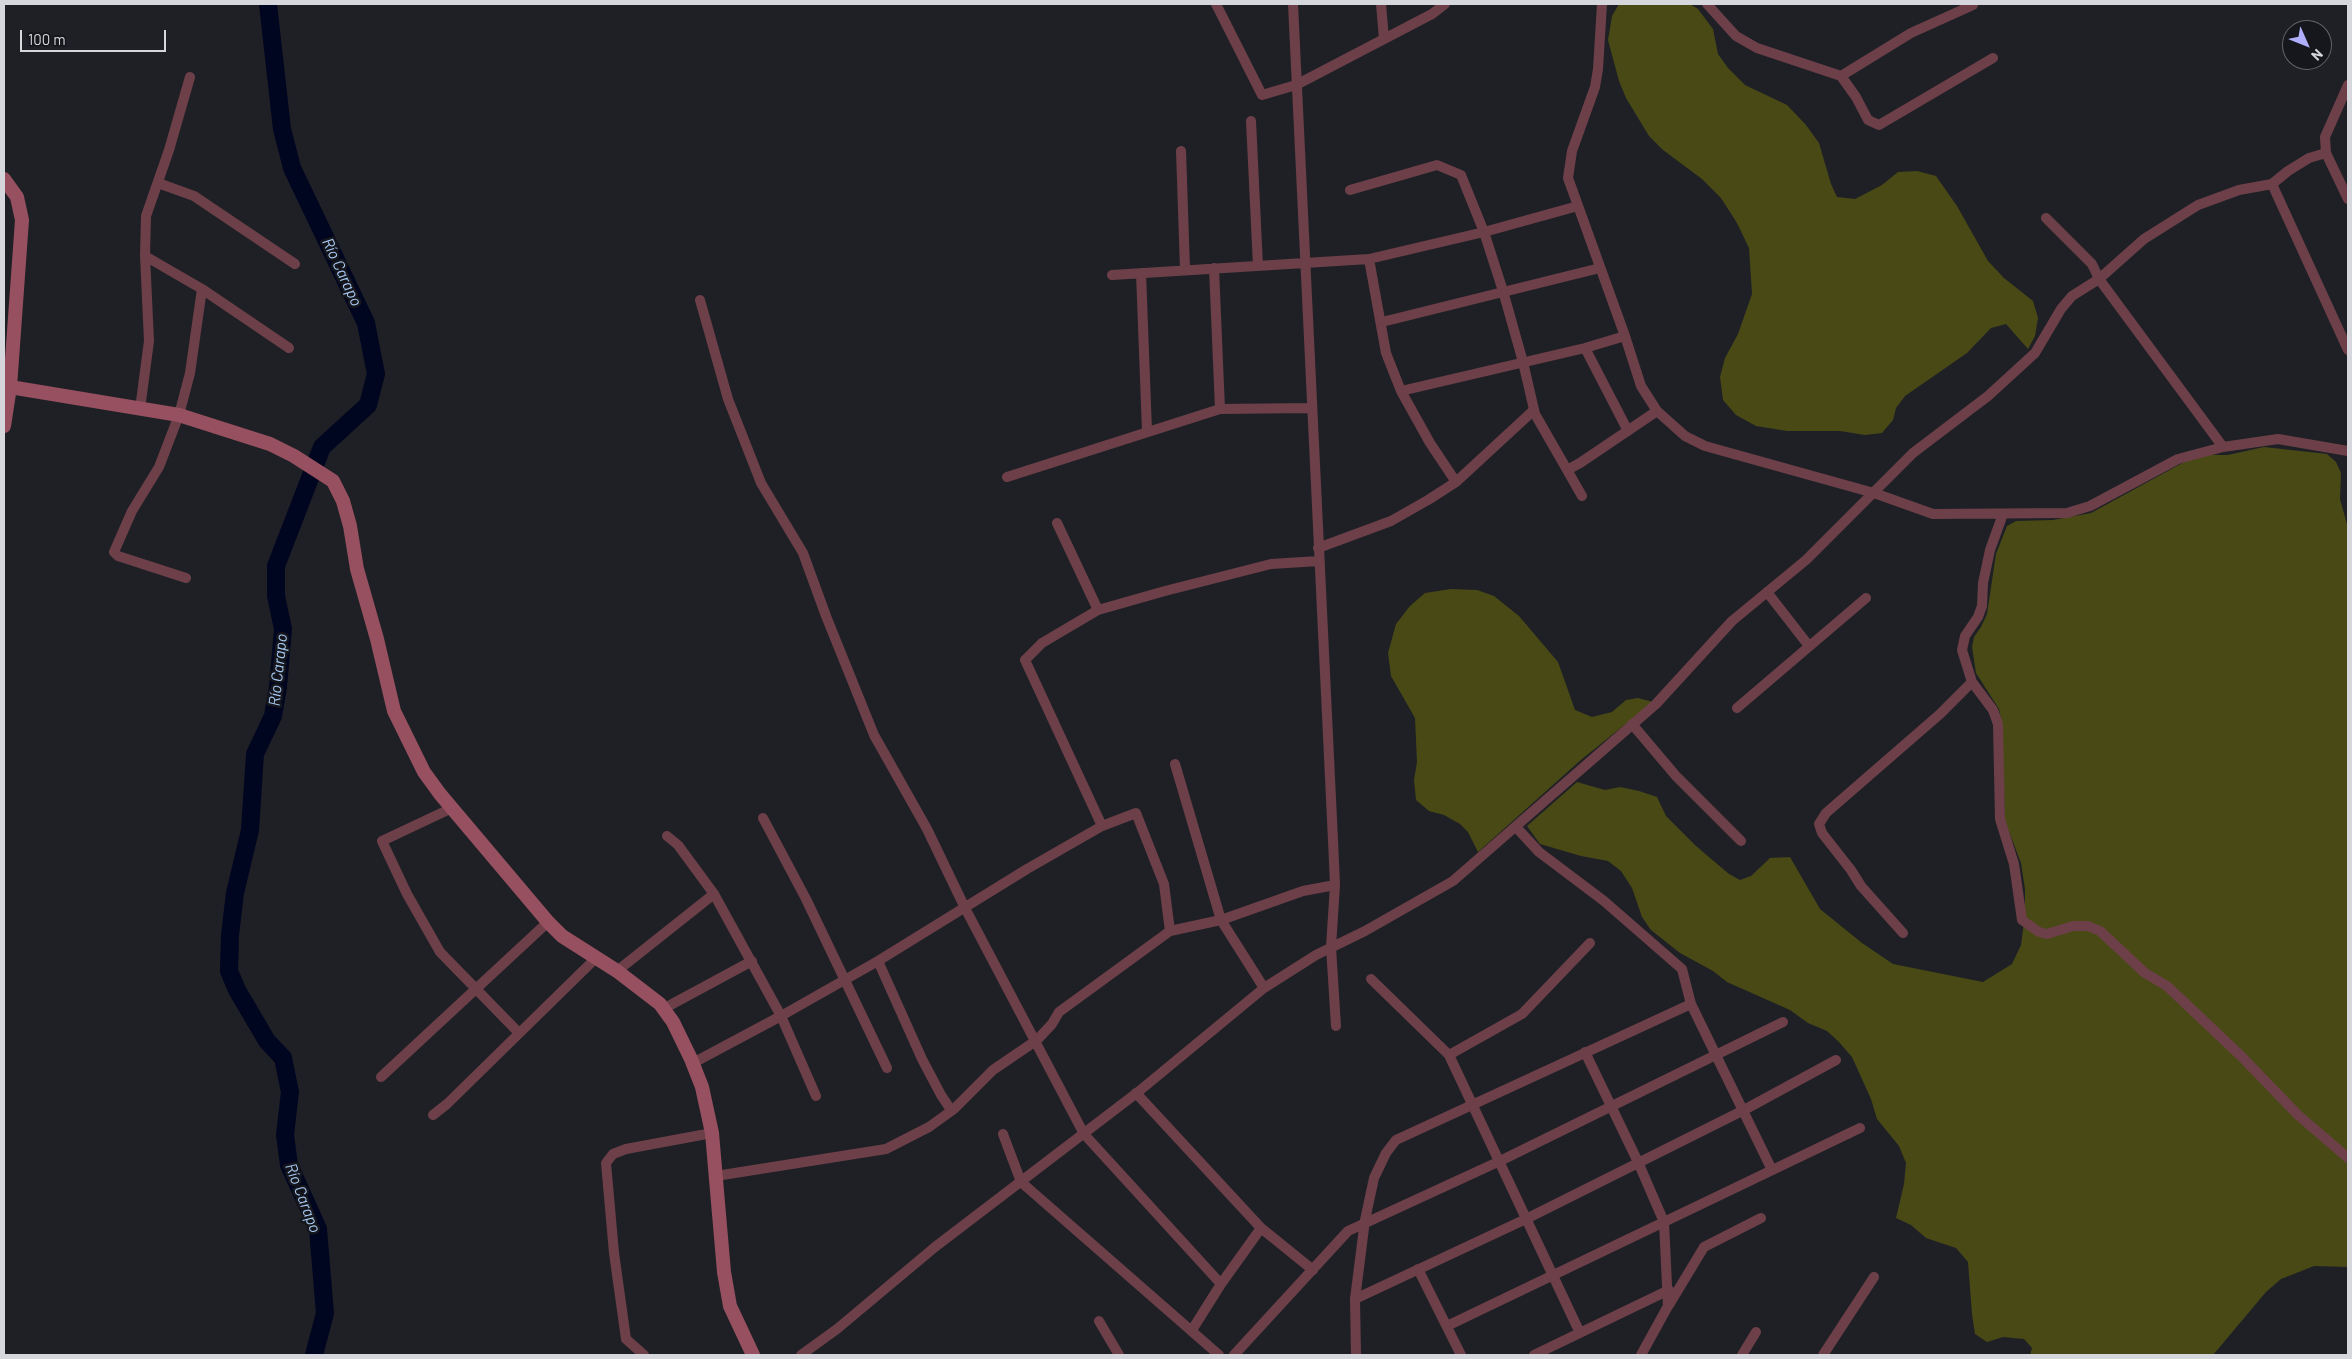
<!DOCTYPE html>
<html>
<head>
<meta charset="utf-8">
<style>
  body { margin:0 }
  #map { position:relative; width:2352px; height:1359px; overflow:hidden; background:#1f2026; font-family:Barlow,sans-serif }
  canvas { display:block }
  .frame { position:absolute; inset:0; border:5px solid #d6d7dc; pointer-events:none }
  .north { position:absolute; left:2282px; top:20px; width:50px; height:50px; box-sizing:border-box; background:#16171d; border:1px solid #636469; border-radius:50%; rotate:134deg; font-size:14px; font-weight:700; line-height:20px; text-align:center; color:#d6d7dc }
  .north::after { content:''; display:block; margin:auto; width:18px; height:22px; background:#afaefa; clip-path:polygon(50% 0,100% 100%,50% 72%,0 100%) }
  .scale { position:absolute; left:20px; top:30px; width:146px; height:22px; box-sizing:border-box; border:2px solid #d6d7dc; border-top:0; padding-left:6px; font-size:15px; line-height:18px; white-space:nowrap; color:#d6d7dc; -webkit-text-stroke:4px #16171d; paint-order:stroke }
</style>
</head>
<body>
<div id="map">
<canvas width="2352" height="1359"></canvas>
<div class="frame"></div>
<div class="north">N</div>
<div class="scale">100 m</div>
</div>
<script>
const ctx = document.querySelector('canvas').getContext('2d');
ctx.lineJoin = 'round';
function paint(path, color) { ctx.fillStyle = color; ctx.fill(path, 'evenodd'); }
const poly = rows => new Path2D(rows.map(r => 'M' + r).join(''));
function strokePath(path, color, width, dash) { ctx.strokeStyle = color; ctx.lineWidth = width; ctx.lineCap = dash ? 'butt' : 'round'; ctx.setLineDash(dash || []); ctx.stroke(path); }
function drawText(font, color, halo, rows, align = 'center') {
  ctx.font = font + ' Barlow,sans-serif'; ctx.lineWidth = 5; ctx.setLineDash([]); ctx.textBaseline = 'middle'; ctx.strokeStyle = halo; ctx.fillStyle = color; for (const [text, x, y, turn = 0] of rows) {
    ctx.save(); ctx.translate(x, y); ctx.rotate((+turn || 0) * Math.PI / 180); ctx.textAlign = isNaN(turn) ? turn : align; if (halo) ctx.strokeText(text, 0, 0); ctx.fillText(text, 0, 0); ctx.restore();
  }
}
const green = poly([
  [1619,4,1690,4,1698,9,1713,29,1718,54,1728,68,1745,85,1787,105,1806,125,1819,143,1831,184,1837,197,1855,199,1882,185,1898,172,1917,171,1936,176,1957,206,1988,261,2004,278,2033,301,2038,318,2035,336,2028,349,2006,324,1991,328,1967,353,1905,396,1896,408,1893,420,1882,433,1865,435,1840,431,1787,431,1756,426,1736,415,1723,400,1720,377,1725,358,1738,334,1752,294,1749,248,1737,223,1721,198,1702,179,1663,150,1649,136,1626,98,1619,81,1608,40,1612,16],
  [2264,447,2327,454,2336,462,2341,473,2340,499,2348,528,2348,1267,2314,1266,2281,1279,2266,1292,2213,1355,2030,1355,2032,1348,2024,1339,2003,1337,1987,1342,1975,1334,1972,1314,1968,1262,1956,1248,1926,1238,1911,1225,1896,1218,1904,1184,1906,1163,1899,1146,1877,1119,1871,1099,1852,1057,1838,1041,1827,1031,1808,1023,1790,1010,1727,982,1713,971,1680,953,1651,930,1642,917,1632,888,1621,871,1608,861,1581,856,1540,844,1527,826,1577,782,1605,790,1620,787,1639,791,1657,797,1666,816,1696,846,1729,874,1740,880,1751,876,1770,858,1790,857,1820,909,1862,943,1893,964,1983,982,2012,964,2021,945,2025,915,2025,889,2021,863,2005,821,2002,725,1999,709,1976,673,1972,647,1974,637,1981,627,1987,614,1996,554,2007,526,2016,521,2053,520,2091,513,2186,461,2209,455,2228,455],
  [1451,589,1477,590,1494,596,1519,616,1558,662,1575,710,1592,717,1612,712,1626,700,1638,698,1653,702,1582,759,1478,852,1468,832,1460,824,1444,815,1429,811,1416,800,1414,780,1417,762,1415,718,1391,676,1388,653,1396,624,1410,606,1425,593]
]);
const river = poly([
  [268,4,282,129,292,168,366,323,376,374,368,405,322,447,276,566,276,596,283,629,278,687,273,716,255,754,250,830,235,893,230,935,229,971,237,990,267,1041,283,1058,290,1092,285,1135,289,1165,318,1229,325,1313,314,1355]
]);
const street = poly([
  [1216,4,1262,95,1296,85,1432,14,1445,4],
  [1293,4,1333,840,1335,885,1331,947,1336,1026],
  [1381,4,1384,39],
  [1602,4,1598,69,1595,87,1572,151,1568,178,1625,336,1641,386,1657,411,1685,436,1705,446,1874,493,1933,514,2067,513,2090,506,2178,459,2223,447,2278,439,2348,451],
  [1707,4,1736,36,1757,48,1841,76,1856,97,1868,120,1879,125,1993,58],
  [1841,76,1911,33,1973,5],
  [2348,85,2325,137,2326,153,2348,199],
  [1251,121,1258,266],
  [1181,151,1185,269],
  [158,183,194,196,295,264],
  [2272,184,2348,350],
  [1350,190,1437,165,1461,175,1484,232,1503,291,1523,362,1535,414,1582,496],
  [2046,218,2092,264,2099,279,2223,447],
  [145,256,202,289,289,348],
  [1369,259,1386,353,1401,391,1430,443,1456,482],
  [1214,268,1220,409],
  [1141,273,1147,431],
  [1112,275,1369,259,1484,232,1578,206],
  [700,300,728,399,761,483,803,553,826,616,874,735,927,829,965,908,1084,1134,1221,1284],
  [1382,322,1600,268],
  [1585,348,1628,431],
  [1401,391,1585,348,1625,336],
  [140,409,149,341,145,256,146,216,169,150,190,77],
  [1567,470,1580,463,1657,411],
  [1007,477,1220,409,1311,408],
  [2003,514,1990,550,1983,583,1982,606,1978,617,1965,636,1962,650,1972,682,1993,710,1998,724,2000,819,2014,864,2022,920,2039,932,2047,934,2073,926,2088,926,2100,931,2145,973,2167,986,2241,1056,2298,1115,2348,1158],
  [1057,523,1098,610],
  [1318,548,1391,521,1428,500,1456,482,1534,410],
  [186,578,118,556,114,552,132,511,159,467,179,415,190,373,202,289],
  [1767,592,1809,646],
  [1737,708,1866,598],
  [1632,724,1676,776,1741,841],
  [1175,764,1221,920,1264,988],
  [452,808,382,841,407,894,440,952,519,1033],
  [763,818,806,899,887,1068],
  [1102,826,1025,660,1042,643,1098,610,1165,591,1271,564,1319,561],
  [1516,827,1539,852,1604,901,1682,969,1691,1004,1772,1170],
  [667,836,678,845,714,894,781,1016,816,1096],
  [1903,933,1861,886,1851,870,1822,833,1819,824,1826,813,1940,714,1972,682],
  [878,961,922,1059,941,1095,951,1110],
  [617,971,714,894],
  [1371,979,1449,1055,1580,1333],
  [663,1009,752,961],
  [1585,1052,1638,1162,1664,1222,1668,1306,1641,1355],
  [1449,1055,1522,1014,1590,943],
  [693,1063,781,1016,878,961,1027,869,1102,826,1136,813,1164,884,1170,931],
  [381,1077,548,922],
  [1136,1093,1261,1228,1313,1270],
  [433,1115,447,1104,596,958],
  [1003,1134,1021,1182,1219,1355],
  [716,1176,886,1149,929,1127,954,1109,993,1070,1037,1040,1052,1024,1059,1012,1170,931,1221,920,1303,891,1335,885],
  [1418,1269,1461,1355],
  [1355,1299,1526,1219,1744,1110,1836,1060],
  [1669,1305,1704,1247,1761,1218],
  [1099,1321,1119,1355],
  [1447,1326,1860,1128],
  [1192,1330,1221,1284,1261,1228],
  [644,1355,626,1339,614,1253,606,1163,613,1154,626,1149,712,1133],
  [801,1355,837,1329,935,1247,1138,1092,1264,988,1316,955,1365,931,1453,881,1656,704,1732,621,1806,560,1913,453,1988,396,2035,353,2061,309,2072,296,2099,279,2144,239,2198,205,2239,190,2272,184,2288,171,2309,158,2326,153],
  [1234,1355,1348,1231,1500,1161,1783,1022],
  [1356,1355,1355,1299,1365,1220,1374,1178,1386,1153,1396,1140,1691,1004],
  [1534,1355,1669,1290],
  [1742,1355,1756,1332],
  [1823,1355,1874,1277]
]);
const secondary = poly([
  [4,179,17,197,22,220,10,387,4,426],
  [10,387,179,415,270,444,294,456,333,481,343,501,350,526,357,569,377,639,394,711,424,772,440,794,548,922,562,936,617,971,660,1004,673,1022,691,1059,702,1087,712,1133,724,1272,730,1306,753,1355]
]);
const waterNames = [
  ["Río Carapo",342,272,65],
  ["Río Carapo",278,670,-84],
  ["Río Carapo",303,1198,69]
];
paint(green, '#484915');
strokePath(river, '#000520', 18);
strokePath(street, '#6d4049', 10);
strokePath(secondary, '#97505f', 14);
drawText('italic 16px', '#a7c8f1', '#16171d', waterNames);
</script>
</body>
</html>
